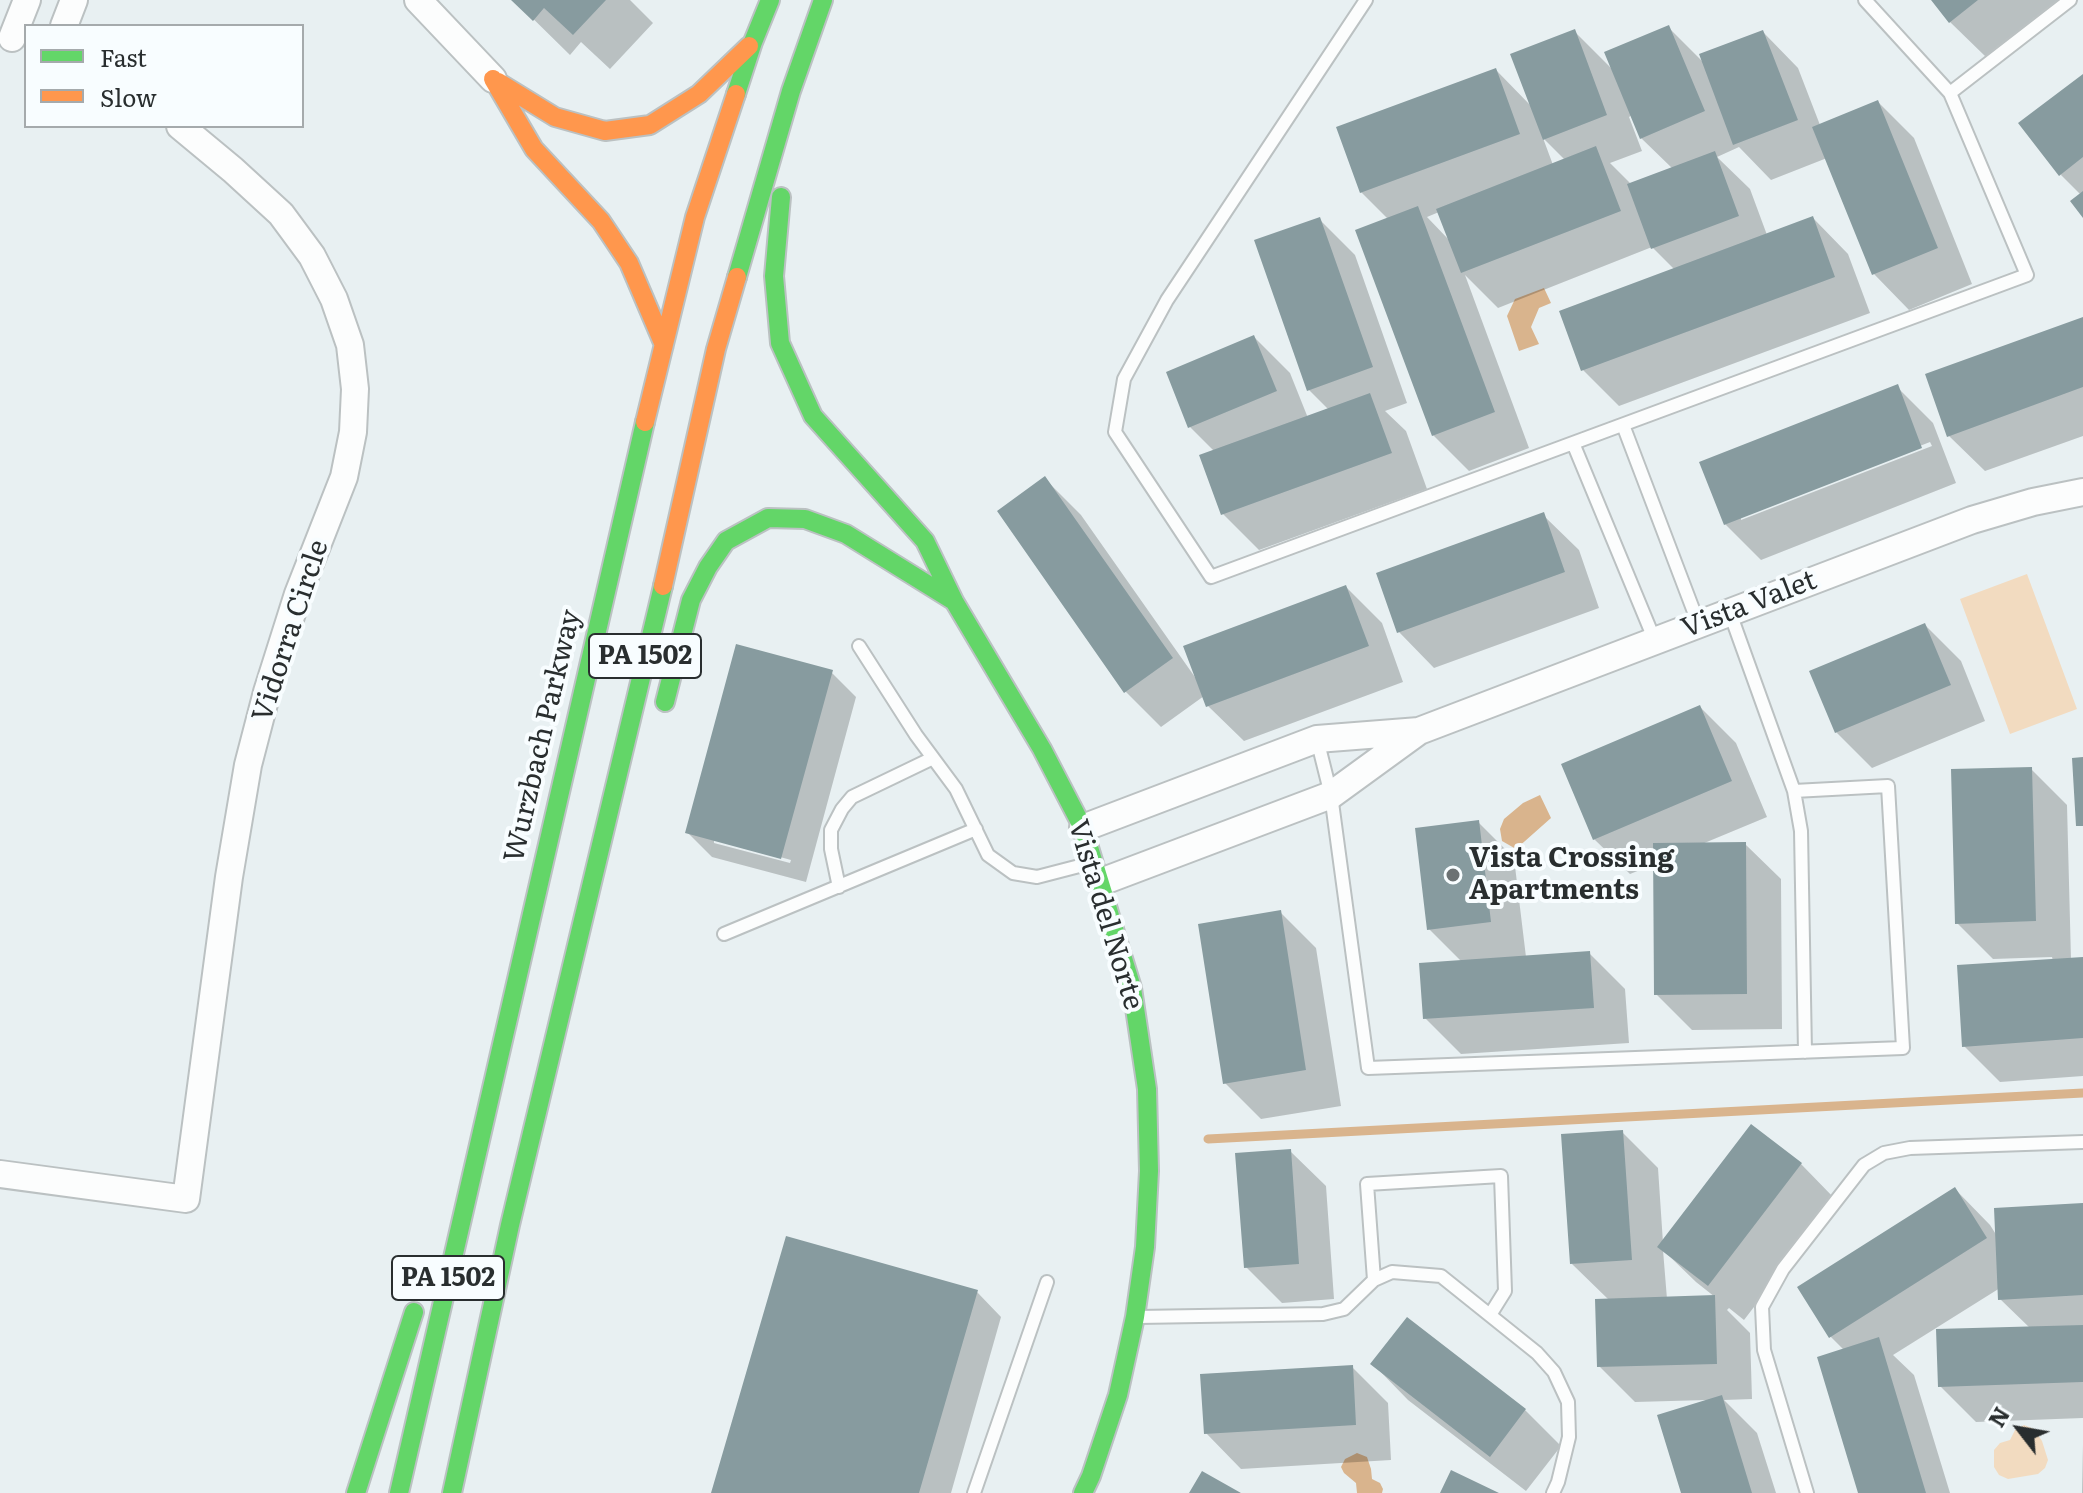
<!DOCTYPE html>
<html>
<head>
<meta charset="utf-8">
<style>
  body { margin:0 }
  #map { position:relative; width:2083px; height:1493px; overflow:hidden; background:#e8f0f2; font-family:Literata,serif }
  canvas { display:block }
  .legend { position:absolute; left:24px; top:24px; width:280px; height:104px; box-sizing:border-box; background:#f8fdff; border:2px solid #a5aaac; margin:0; padding:10px 14px; list-style:none; font-size:24px; color:#292e2f }
  .legend li { display:flex; align-items:center; gap:16px; height:40px }
  .legend b { width:40px; border:2px solid #a5aaac }
  .north { position:absolute; left:1979px; top:1389px; width:80px; height:80px; -webkit-text-stroke:6px #f8fdff; paint-order:stroke; rotate:301deg; font-size:22px; font-weight:700; line-height:32px; text-align:center; color:#292e2f }
  .north::after { content:''; display:block; margin:auto; width:28px; height:36px; background:#292e2f; clip-path:polygon(50% 0,100% 100%,50% 72%,0 100%) }
</style>
</head>
<body>
<div id="map">
<canvas width="2083" height="1493"></canvas>
<ul class="legend">
<li><b style="height:10px;background:#63d668"></b>Fast</li>
<li><b style="height:10px;background:#ff974d"></b>Slow</li>
</ul>
<div class="north">N</div>
</div>
<script>
const ctx = document.querySelector('canvas').getContext('2d');
ctx.lineJoin = 'round';
function paint(path, color) { ctx.fillStyle = color; ctx.fill(path, 'evenodd'); }
const poly = rows => new Path2D(rows.map(r => 'M' + r).join(''));
function strokePath(path, color, width, dash) { ctx.strokeStyle = color; ctx.lineWidth = width; ctx.lineCap = dash ? 'butt' : 'round'; ctx.setLineDash(dash || []); ctx.stroke(path); }
function drawText(font, color, halo, rows, align = 'center') {
  ctx.font = font + ' Literata,serif'; ctx.lineWidth = 8; ctx.setLineDash([]); ctx.textBaseline = 'middle'; ctx.strokeStyle = halo; ctx.fillStyle = color; for (const [text, x, y, turn = 0] of rows) {
    ctx.save(); ctx.translate(x, y); ctx.rotate((+turn || 0) * Math.PI / 180); ctx.textAlign = isNaN(turn) ? turn : align; if (halo) ctx.strokeText(text, 0, 0); ctx.fillText(text, 0, 0); ctx.restore();
  }
}
const green = poly([
  [2027,574,2077,709,2010,734,1960,599],
  [2024,1425,2034,1429,2042,1441,2048,1460,2045,1468,2038,1474,2008,1479,1999,1475,1994,1467,1994,1450,2000,1443,2010,1440,2015,1430]
]);
const water = poly([
  [1544,288,1551,303,1539,308,1531,327,1539,344,1519,351,1507,316,1515,299],
  [1540,795,1551,818,1516,849,1502,841,1500,829,1504,819,1523,803],
  [1357,1453,1367,1457,1371,1469,1372,1479,1380,1483,1383,1489,1382,1493,1357,1493,1356,1483,1344,1473,1341,1467,1345,1459]
]);
const shadow = poly([
  [514,0,630,0,653,23,610,69,581,42,570,55],
  [1933,0,2059,0,1986,57,1950,22],
  [1668,27,1705,64,1763,32,1798,68,1820,125,1878,102,1914,138,1972,284,1909,310,1874,274,1827,158,1771,180,1739,147,1717,157,1750,189,1767,235,1813,218,1848,254,1870,313,1619,406,1583,370,1562,312,1675,270,1652,247,1498,308,1465,275,1529,448,1469,471,1433,435,1388,219,1361,192,1496,70,1532,107,1574,31,1614,71],
  [1632,115,1641,138,1673,169,1631,184,1610,163,1642,151,1629,117],
  [1543,138,1565,160,1553,165],
  [1439,212,1450,241,1427,217],
  [2083,76,2083,214,2081,195,2061,175],
  [1319,219,1355,255,1407,403,1385,411,1406,431,1427,489,1259,550,1223,514,1215,452,1190,427,1254,337,1290,373,1308,418,1329,410,1309,390],
  [2083,319,2083,436,1985,471,1949,436],
  [1897,387,1933,423,1956,483,1761,560,1725,524],
  [1930,442,1932,446,1741,520,1741,516],
  [1045,479,1081,515,1197,680,1346,587,1382,623,1403,682,1244,741,1208,706,1204,696,1161,727,1125,691],
  [1543,515,1579,550,1599,608,1434,668,1399,632],
  [1925,625,1961,661,1985,721,1872,768,1836,732],
  [831,672,856,697,806,882,712,857,687,832],
  [714,839,791,860,790,863,714,843],
  [1700,707,1736,743,1767,817,1702,844,1745,844,1781,879,1782,1029,1692,1030,1656,994,1655,864,1630,874,1594,839],
  [2031,769,2067,805,2071,960,2083,959,2083,1076,2000,1082,1964,1046,2053,961,2052,957,1993,959,1957,923],
  [1478,822,1514,858,1526,957,1589,953,1625,989,1629,1043,1461,1054,1425,1018,1462,962,1429,929],
  [1280,912,1316,948,1341,1106,1261,1119,1225,1083],
  [1622,1132,1658,1168,1663,1243,1801,1164,1836,1200,1744,1320,1729,1308,1727,1310,1750,1333,1752,1399,1724,1400,1757,1433,1776,1493,1683,1493,1707,1400,1635,1402,1599,1366,1609,1300,1572,1264],
  [1663,1250,1696,1282,1715,1297,1667,1299],
  [1290,1151,1326,1186,1334,1299,1282,1303,1246,1267],
  [1955,1189,1990,1225,1997,1236,2083,1205,2083,1418,1976,1422,1940,1386,2030,1328,2000,1299,2000,1288,1893,1355,1914,1375,1950,1493,1860,1493,1844,1350,1830,1336],
  [977,1292,1001,1317,951,1493,714,1493],
  [1407,1319,1525,1410,1561,1446,1526,1491,1408,1400,1373,1364],
  [1352,1367,1388,1403,1391,1460,1241,1469,1206,1433],
  [2083,1444,2083,1493,2082,1493]
]);
const stream = poly([
  [1208,1139,2083,1093]
]);
const building = poly([
  [511,0,606,0,573,35,544,8,533,21],
  [1931,0,1978,0,1949,23],
  [1669,25,1705,111,1640,139,1604,52],
  [1575,29,1607,115,1543,140,1510,54],
  [1763,30,1798,120,1733,145,1699,54],
  [1496,68,1520,134,1360,193,1336,127],
  [2083,74,2083,157,2059,176,2018,123],
  [1878,100,1938,248,1872,275,1812,127],
  [1596,146,1621,211,1461,273,1436,209],
  [1715,151,1739,216,1651,249,1627,184],
  [2083,191,2083,218,2070,201],
  [1418,206,1495,412,1432,436,1355,230],
  [1813,216,1835,277,1581,371,1559,311],
  [1320,217,1373,367,1307,391,1254,240],
  [2083,317,2083,387,1947,437,1925,374],
  [1254,335,1277,391,1188,428,1166,372],
  [1898,384,1922,448,1724,525,1699,462],
  [1370,393,1392,453,1221,515,1199,455],
  [1045,476,1173,658,1124,693,997,511],
  [1544,512,1565,572,1397,633,1376,573],
  [1346,585,1369,646,1206,707,1183,646],
  [1925,623,1951,685,1835,733,1809,671],
  [736,644,833,670,781,859,685,833],
  [1700,705,1732,781,1593,840,1561,764],
  [2083,757,2083,826,2076,826,2072,758],
  [2032,767,2036,921,1955,924,1951,769],
  [1479,820,1491,922,1427,930,1415,828],
  [1746,842,1747,994,1654,995,1653,843],
  [1281,910,1306,1070,1223,1084,1198,924],
  [1590,951,1594,1008,1423,1019,1419,963],
  [2083,957,2083,1038,1962,1047,1957,965],
  [1751,1124,1802,1163,1708,1286,1657,1247],
  [1623,1130,1632,1260,1570,1264,1561,1134],
  [1291,1149,1299,1264,1244,1268,1235,1153],
  [1955,1187,1987,1238,1829,1338,1797,1287],
  [2083,1203,2083,1295,1998,1300,1994,1208],
  [786,1236,978,1290,919,1493,711,1493],
  [1715,1295,1717,1364,1597,1367,1595,1299],
  [1407,1317,1526,1409,1490,1457,1370,1364],
  [2083,1325,2083,1382,1938,1387,1936,1329],
  [1879,1337,1926,1493,1858,1493,1817,1357],
  [1353,1365,1356,1425,1204,1434,1200,1374],
  [1722,1395,1752,1493,1681,1493,1657,1415],
  [1451,1470,1499,1493,1440,1493],
  [1202,1471,1241,1493,1189,1493]
]);
const lane = poly([
  [1366,0,1167,300,1124,379,1115,432,1211,577,2027,275,1950,93,1865,0],
  [1950,93,2070,0],
  [1623,425,1699,625],
  [1573,443,1655,641],
  [1730,613,1794,791,1801,831,1805,1052],
  [859,646,916,735,956,789,988,855,1013,873,1037,877,1091,863],
  [1317,739,1331,795,1368,1068,1903,1048,1888,786,1794,791],
  [839,887,831,849,831,830,842,809,852,797,933,758],
  [724,934,976,829],
  [1374,1280,1367,1184,1501,1176,1505,1291,1490,1315],
  [1138,1317,1323,1314,1344,1309,1374,1280,1392,1272,1441,1276,1537,1353,1554,1372,1568,1402,1569,1437,1558,1482,1553,1493],
  [974,1493,1047,1282],
  [1807,1493,1764,1350,1762,1307,1783,1269,1864,1165,1884,1153,1910,1148,2083,1142]
]);
const street = poly([
  [418,0,493,79],
  [64,26,74,0],
  [12,38,27,0],
  [1083,828,1317,739,1419,731],
  [1101,882,1331,795,1419,731,1972,520,2033,502,2083,492],
  [0,1174,186,1199,229,877,248,765,267,692,298,594,344,477,353,432,355,389,350,345,334,299,312,256,281,214,233,170,180,126]
]);
const fast = poly([
  [736,94,753,42,770,0],
  [781,197,774,276,780,343,813,416,925,541,954,601],
  [737,277,791,91,823,0],
  [954,601,1042,749,1083,828,1132,988,1147,1089,1149,1171,1145,1247,1135,1317,1118,1395,1091,1476,1083,1493],
  [665,702,691,600,708,567,726,541,768,518,805,519,846,534,954,601],
  [356,1493,414,1312],
  [399,1493,645,422],
  [452,1493,510,1225,663,586]
]);
const slow = poly([
  [493,79,534,149,601,221,629,263,664,345],
  [498,82,555,117,605,131,650,125,699,94,749,46],
  [645,422,695,217,736,94],
  [663,586,716,349,737,277]
]);
const markers = [
  [1453,875,8,"#6c7273"]
];
const shields = [
  [645,656,112],
  [448,1278,112]
];
const shieldNames = [
  ["PA 1502",645,656],
  ["PA 1502",448,1278]
];
const streetNames = [
  ["Vista Valet",1749,605,-21],
  ["Vidorra Circle",291,631,-72],
  ["Wurzbach Parkway",543,736,-77],
  ["Vista del Norte",1105,915,73]
];
const poiNames = [
  ["Vista Crossing",1469,859],
  ["Apartments",1469,891]
];
paint(green, '#f2dbc0');
paint(water, '#d9b48d');
paint(shadow, '#0003');
strokePath(stream, '#d9b48d', 9);
paint(building, '#879b9f');
strokePath(lane, '#bbc1c2', 16);
strokePath(street, '#bbc1c2', 30);
strokePath(fast, '#bbc1c2', 22);
strokePath(slow, '#bbc1c2', 22);
strokePath(lane, '#fcfdfd', 12);
strokePath(street, '#fcfdfd', 26);
strokePath(fast, '#63d668', 18);
strokePath(slow, '#ff974d', 18);
for (const [x, y, r, color] of markers) { const dot = new Path2D(); dot.arc(x, y, r, 0, 2 * Math.PI); ctx.fillStyle = color; ctx.fill(dot); strokePath(dot, '#f8fdff', 3); }
for (const [x, y, w] of shields) { const box = new Path2D(); box.roundRect(x - w / 2, y - 22, w, 44, 6); ctx.fillStyle = '#f8fdff'; ctx.fill(box); strokePath(box, '#292e2f', 2); }
drawText('bold 26px', '#292e2f', null, shieldNames);
drawText('28px', '#292e2f', '#f8fdff', streetNames);
drawText('bold 28px', '#292e2f', '#f8fdff', poiNames, 'left');
</script>
</body>
</html>
